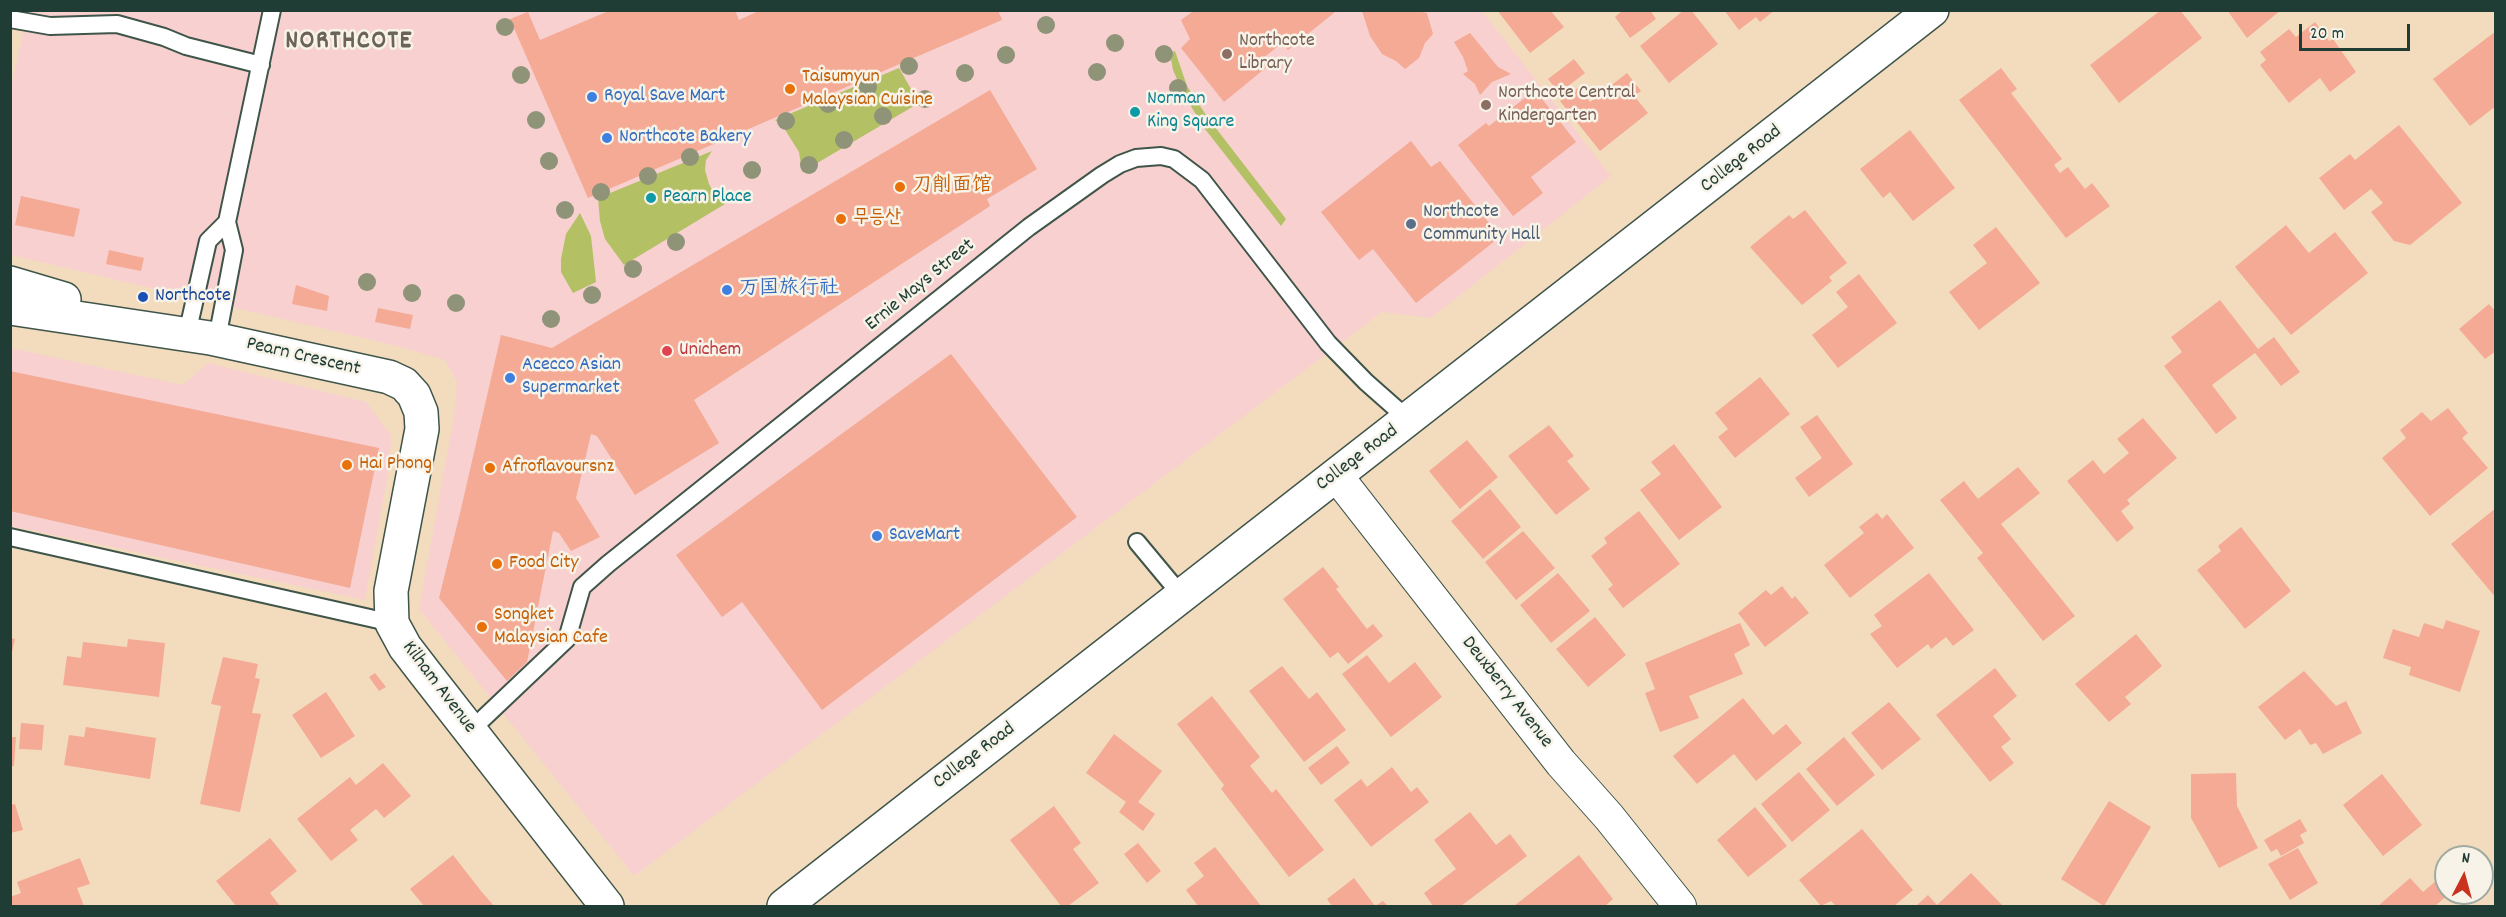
<!DOCTYPE html>
<html>
<head>
<meta charset="utf-8">
<style>
  body { margin:0 }
  #map { position:relative; width:2506px; height:917px; overflow:hidden; background:#f3dcbe; font-family:Dekko,sans-serif }
  canvas { display:block }
  .frame { position:absolute; inset:0; border:12px solid #1f3d34; pointer-events:none }
  .north { position:absolute; left:2434px; top:845px; width:60px; height:60px; box-sizing:border-box; background:#f7f3e8; border:2px solid #a1aaa0; border-radius:50%; rotate:6deg; font-size:16px; font-weight:700; line-height:24px; text-align:center; color:#1f3d34 }
  .north::after { content:''; display:block; margin:auto; width:21px; height:27px; background:#c8321e; clip-path:polygon(50% 0,100% 100%,50% 72%,0 100%) }
  .scale { position:absolute; left:2299px; top:24px; width:111px; height:27px; box-sizing:border-box; border:3px solid #1f3d34; border-top:0; padding-left:8px; font-size:18px; line-height:21px; white-space:nowrap; color:#1f3d34; -webkit-text-stroke:4px #f7f3e8; paint-order:stroke }
</style>
</head>
<body>
<div id="map">
<canvas width="2506" height="917"></canvas>
<div class="frame"></div>
<div class="north">N</div>
<div class="scale">20 m</div>
</div>
<script>
const ctx = document.querySelector('canvas').getContext('2d');
ctx.lineJoin = 'round';
function paint(path, color) { ctx.fillStyle = color; ctx.fill(path, 'evenodd'); }
const poly = rows => new Path2D(rows.map(r => 'M' + r).join(''));
function strokePath(path, color, width, dash) { ctx.strokeStyle = color; ctx.lineWidth = width; ctx.lineCap = dash ? 'butt' : 'round'; ctx.setLineDash(dash || []); ctx.stroke(path); }
function drawText(font, color, halo, rows, align = 'center') {
  ctx.font = font + ' Dekko,"LXGW WenKai TC","Poor Story",sans-serif'; ctx.lineWidth = 5; ctx.setLineDash([]); ctx.textBaseline = 'middle'; ctx.strokeStyle = halo; ctx.fillStyle = color; for (const [text, x, y, turn = 0] of rows) {
    ctx.save(); ctx.translate(x, y); ctx.rotate((+turn || 0) * Math.PI / 180); ctx.textAlign = isNaN(turn) ? turn : align; if (halo) ctx.strokeText(text, 0, 0); ctx.fillText(text, 0, 0); ctx.restore();
  }
}
const built = poly([
  [28,11,1482,11,1611,176,1431,318,1382,312,634,876,419,609,454,416,457,382,445,360,393,345,11,255,11,88],
  [11,348,183,385,208,363,366,402,391,435,390,462,365,600,11,526]
]);
const green = poly([
  [1175,51,1187,86,1208,118,1286,219,1281,226,1205,129,1184,95,1173,70,1170,53],
  [899,68,919,103,802,172,799,152,784,128,775,120],
  [712,151,706,160,705,170,709,184,716,197,725,204,624,265,605,239,600,221,598,198],
  [580,213,591,236,596,282,573,293,561,272,561,259,566,234]
]);
const building = poly([
  [611,10,735,10,739,20,761,10,998,10,1002,20,588,198,510,19,528,12,540,40],
  [1195,10,1333,10,1335,12,1288,50,1282,43,1262,59,1268,66,1224,102,1181,48,1190,39,1181,20],
  [1413,10,1427,13,1433,34,1425,43,1419,58,1405,69,1396,61,1382,54,1370,36,1362,11],
  [1497,10,1550,10,1564,27,1530,53],
  [1623,10,1650,10,1656,19,1630,38,1615,17],
  [1684,10,1691,10,1718,44,1669,83,1640,46],
  [1724,10,1775,10,1760,22,1756,17,1739,30],
  [2161,10,2180,10,2202,38,2119,103,2090,65],
  [2227,10,2281,10,2247,38],
  [2315,22,2329,41,2333,39,2356,72,2330,92,2320,78,2289,103,2260,65,2266,60,2260,52,2289,29,2296,37],
  [2496,31,2496,106,2470,126,2433,79],
  [1470,33,1498,67,1511,74,1492,82,1480,95,1475,84,1463,74,1468,71,1463,57,1454,42],
  [1574,59,1585,73,1559,93,1548,79],
  [2001,68,2017,89,2011,93,2062,159,2054,165,2060,173,2068,167,2085,189,2092,183,2110,206,2066,238,1959,100],
  [1627,73,1641,91,1634,96,1648,113,1600,151,1560,101,1579,87,1590,102],
  [990,90,1037,169,987,199,990,206,694,400,719,443,635,495,597,436,591,434,576,498,600,537,571,551,559,533,553,531,527,662,507,681,439,598,461,509,501,335,552,348],
  [1535,90,1576,142,1531,177,1543,193,1513,216,1458,145,1486,123,1489,126],
  [2399,125,2462,203,2410,245,2394,241,2371,212,2383,203,2371,189,2344,210,2319,178,2350,154,2355,160],
  [1910,130,1955,188,1913,221,1890,192,1883,198,1860,169],
  [1411,141,1431,167,1440,161,1500,237,1416,303,1373,249,1359,260,1321,212],
  [21,196,80,209,74,237,15,225],
  [1805,210,1847,263,1829,277,1832,281,1802,305,1750,247,1789,215,1793,219],
  [2286,225,2309,253,2335,232,2368,273,2291,335,2235,267],
  [1996,227,2040,283,1979,330,1949,292,1987,263,1973,245],
  [109,250,144,258,141,271,106,264],
  [1859,274,1897,323,1838,368,1812,335,1848,307,1836,292],
  [296,285,329,296,327,311,292,304],
  [2220,300,2258,349,2274,337,2300,372,2281,386,2255,353,2212,385,2237,418,2216,434,2164,366,2182,352,2171,337],
  [2489,304,2496,312,2496,351,2485,359,2459,329],
  [378,308,413,315,410,329,375,322],
  [951,354,1077,517,822,710,742,602,722,617,676,555],
  [10,371,379,448,350,588,10,511],
  [1760,377,1790,414,1735,458,1718,437,1728,429,1715,413],
  [2448,408,2468,433,2462,438,2488,468,2430,516,2382,458,2406,438,2400,430,2422,412,2431,421],
  [1817,415,1853,464,1809,497,1795,478,1822,458,1800,427],
  [2143,418,2177,458,2127,500,2130,504,2121,511,2134,528,2117,542,2067,481,2093,460,2104,474,2129,453,2117,439],
  [1549,425,1574,456,1567,461,1590,489,1556,515,1508,456],
  [1467,440,1498,477,1460,509,1429,471],
  [1674,444,1722,507,1679,540,1640,490,1661,474,1651,462],
  [2018,467,2040,493,2001,524,2075,616,2043,641,1977,558,1983,553,1940,500,1964,481,1978,499],
  [1490,489,1521,527,1483,559,1451,521],
  [2496,508,2496,598,2451,544],
  [1639,511,1680,564,1623,608,1608,589,1613,585,1591,556,1607,543,1604,538],
  [1877,513,1882,519,1887,514,1914,548,1850,598,1824,565,1864,533,1859,527],
  [2241,527,2291,591,2245,629,2197,570,2221,551,2218,546],
  [1523,531,1555,568,1516,600,1485,562],
  [1323,567,1339,587,1336,589,1367,629,1373,624,1383,636,1348,664,1338,652,1330,658,1283,599],
  [1558,573,1590,611,1551,643,1520,605],
  [1929,573,1974,630,1953,646,1946,637,1931,649,1928,644,1897,668,1870,634,1882,626,1874,615],
  [1782,586,1792,599,1795,596,1809,613,1765,647,1738,613,1766,590,1771,595],
  [1595,617,1626,655,1588,687,1556,649],
  [2446,620,2480,631,2460,692,2409,675,2411,667,2383,658,2393,629,2419,637,2424,623,2443,629],
  [1740,623,1750,645,1734,654,1743,674,1689,696,1699,718,1660,732,1645,693,1655,689,1645,663],
  [2136,634,2162,666,2125,697,2131,704,2109,722,2075,684],
  [10,638,15,639,11,656,10,656],
  [128,639,165,643,159,697,63,685,67,656,81,658,83,642,127,647],
  [1367,655,1389,683,1415,662,1442,697,1391,737,1342,674],
  [223,657,258,664,255,678,260,679,252,713,261,714,240,812,200,804,221,706,211,704],
  [1282,666,1309,699,1317,692,1346,730,1304,762,1249,691],
  [1995,668,2017,696,1993,716,2011,739,2001,747,2014,763,1990,782,1936,715],
  [2304,671,2336,706,2346,701,2362,733,2323,754,2316,743,2310,745,2300,729,2285,740,2258,707],
  [375,673,386,687,379,691,369,677],
  [326,692,355,736,321,758,292,715],
  [1212,696,1260,757,1250,766,1272,793,1276,789,1324,850,1289,877,1221,789,1224,785,1177,724],
  [1743,698,1773,735,1786,724,1802,743,1756,781,1734,754,1697,784,1673,756],
  [1889,702,1921,739,1882,770,1851,733],
  [21,723,44,725,42,750,19,749],
  [86,727,156,738,150,779,64,765,69,735,84,737],
  [1114,734,1162,771,1138,802,1155,814,1143,831,1119,812,1126,802,1086,773],
  [10,737,16,737,14,766,10,766],
  [1844,737,1875,775,1837,806,1806,769],
  [1337,746,1350,763,1321,785,1308,768],
  [383,763,411,796,384,818,376,809,350,830,358,840,331,861,297,819,350,777,356,785],
  [1392,767,1411,792,1417,787,1429,802,1371,847,1334,800,1361,779,1367,787],
  [1799,772,1830,810,1792,842,1761,804],
  [2236,773,2237,806,2258,848,2219,868,2191,818,2191,774],
  [2382,774,2422,825,2383,856,2343,805],
  [2109,801,2151,827,2104,906,2061,879],
  [15,804,23,830,10,833,10,805],
  [1054,806,1081,843,1073,849,1099,883,1068,906,1061,906,1010,840],
  [1755,807,1787,846,1748,877,1717,840],
  [1470,812,1496,845,1510,834,1527,856,1461,906,1433,906,1424,893,1456,869,1434,840],
  [2300,819,2307,831,2300,835,2304,843,2281,856,2277,849,2271,852,2264,840],
  [1862,829,1913,890,1894,906,1836,906,1831,901,1821,906,1799,880],
  [270,838,297,871,270,893,280,906,236,906,216,881],
  [1138,843,1161,871,1147,883,1124,854],
  [1215,847,1261,906,1198,906,1186,890,1204,876,1194,863],
  [2298,848,2318,883,2290,900,2268,864],
  [453,855,481,891,494,906,424,906,410,889],
  [1579,855,1613,899,1605,906,1514,906],
  [80,858,90,884,77,888,84,906,10,906,10,897,21,893,17,882],
  [1971,873,2003,906,1916,906,1928,895,1937,905],
  [1354,878,1375,906,1332,906,1327,899],
  [2410,878,2423,892,2438,879,2446,888,2446,893,2450,893,2435,906,2378,906],
  [1383,901,1388,906,1375,906]
]);
const lane = poly([
  [10,19,50,26,117,24,164,37,186,46,261,65],
  [187,334,208,241,227,222],
  [217,339,234,250,227,222,272,10],
  [10,537,392,623],
  [1137,542,1182,596],
  [470,731,567,639,582,587,608,564,1029,227,1102,175,1120,164,1136,158,1161,156,1174,159,1202,180,1328,343,1366,382,1409,420]
]);
const street = poly([
  [1336,475,1561,763,1609,817,1680,906]
]);
const secondary = poly([
  [10,283,64,299],
  [10,308,210,338,389,377,404,384,414,395,421,412,422,429,391,591,392,623,405,647,425,673,607,906],
  [784,906,1932,10]
]);
const trees = [
  [1046,25],
  [505,27],
  [1115,43],
  [1164,54],
  [1006,55],
  [909,66],
  [1097,72],
  [965,73],
  [521,75],
  [868,87],
  [1178,88],
  [925,99],
  [828,104],
  [883,116],
  [536,120],
  [786,121],
  [844,140],
  [690,157],
  [549,161],
  [809,165],
  [752,170],
  [648,176],
  [601,192],
  [565,210],
  [676,242],
  [633,269],
  [367,282],
  [412,293],
  [592,295],
  [456,303],
  [551,319]
];
const markers = [
  [1227,54,6,"#8d6e63"],
  [790,89,6,"#e8710a"],
  [592,97,6,"#3f7fe0"],
  [1486,105,6,"#8d6e63"],
  [1135,112,6,"#0f9aa8"],
  [607,138,6,"#3f7fe0"],
  [900,187,6,"#e8710a"],
  [651,198,6,"#0f9aa8"],
  [841,219,6,"#e8710a"],
  [1411,224,6,"#5c6f8a"],
  [727,290,6,"#3f7fe0"],
  [143,297,6,"#1a4fb4"],
  [667,351,6,"#e0444e"],
  [510,378,6,"#3f7fe0"],
  [347,465,6,"#e8710a"],
  [490,468,6,"#e8710a"],
  [877,536,6,"#3f7fe0"],
  [497,564,6,"#e8710a"],
  [482,627,6,"#e8710a"]
];
const educationNames = [
  ["Northcote",1239,42],
  ["Library",1239,65],
  ["Northcote Central",1498,94],
  ["Kindergarten",1498,117]
];
const foodNames = [
  ["Taisumyun",802,78],
  ["Malaysian Cuisine",802,101],
  ["刀削面馆",912,187],
  ["무등산",853,219],
  ["Hai Phong",359,465],
  ["Afroflavoursnz",502,468],
  ["Food City",509,564],
  ["Songket",494,616],
  ["Malaysian Cafe",494,639]
];
const shopNames = [
  ["Royal Save Mart",604,97],
  ["Northcote Bakery",619,138],
  ["万国旅行社",739,290],
  ["Acecco Asian",522,366],
  ["Supermarket",522,389],
  ["SaveMart",889,536]
];
const cultureNames = [
  ["Norman",1147,100],
  ["King Square",1147,123],
  ["Pearn Place",663,198]
];
const streetNames = [
  ["College Road",1742,160,-38],
  ["Ernie Mays Street",921,286,-39],
  ["Pearn Crescent",303,358,13],
  ["College Road",1358,459,-37],
  ["Kilham Avenue",438,688,53],
  ["Deuxberry Avenue",1506,693,52],
  ["College Road",975,757,-37]
];
const serviceNames = [
  ["Northcote",1423,213],
  ["Community Hall",1423,236]
];
const transitNames = [
  ["Northcote",155,297]
];
const healthNames = [
  ["Unichem",679,351]
];
const districtNames = [
  ["NORTHCOTE",349,43]
];
paint(built, '#f7d0cf');
paint(green, '#b3c164');
paint(building, '#f4aa95');
strokePath(lane, '#3f5549', 20);
strokePath(street, '#3f5549', 34);
strokePath(secondary, '#3f5549', 36);
strokePath(lane, '#fff', 16);
strokePath(street, '#fff', 32);
strokePath(secondary, '#fff', 33);
ctx.fillStyle = '#8f9378';
for (const [x, y] of trees) { ctx.beginPath(); ctx.arc(x, y, 9, 0, 2 * Math.PI); ctx.fill(); }
for (const [x, y, r, color] of markers) { const dot = new Path2D(); dot.arc(x, y, r, 0, 2 * Math.PI); ctx.fillStyle = color; ctx.fill(dot); strokePath(dot, '#f7f3e8', 2); }
drawText('20px', '#785e54', '#f7f3e8', educationNames, 'left');
drawText('20px', '#c56008', '#f7f3e8', foodNames, 'left');
drawText('20px', '#366cbe', '#f7f3e8', shopNames, 'left');
drawText('20px', '#0d838f', '#f7f3e8', cultureNames, 'left');
drawText('20px', '#1f3d34', '#f7f3e8', streetNames);
drawText('20px', '#4e5e75', '#f7f3e8', serviceNames, 'left');
drawText('20px', '#164399', '#f7f3e8', transitNames, 'left');
drawText('20px', '#be3a42', '#f7f3e8', healthNames, 'left');
ctx.letterSpacing = '1.5px';
drawText('bold 26px', '#6a6356', '#f7f3e8', districtNames);
ctx.letterSpacing = '0px';
</script>
</body>
</html>
